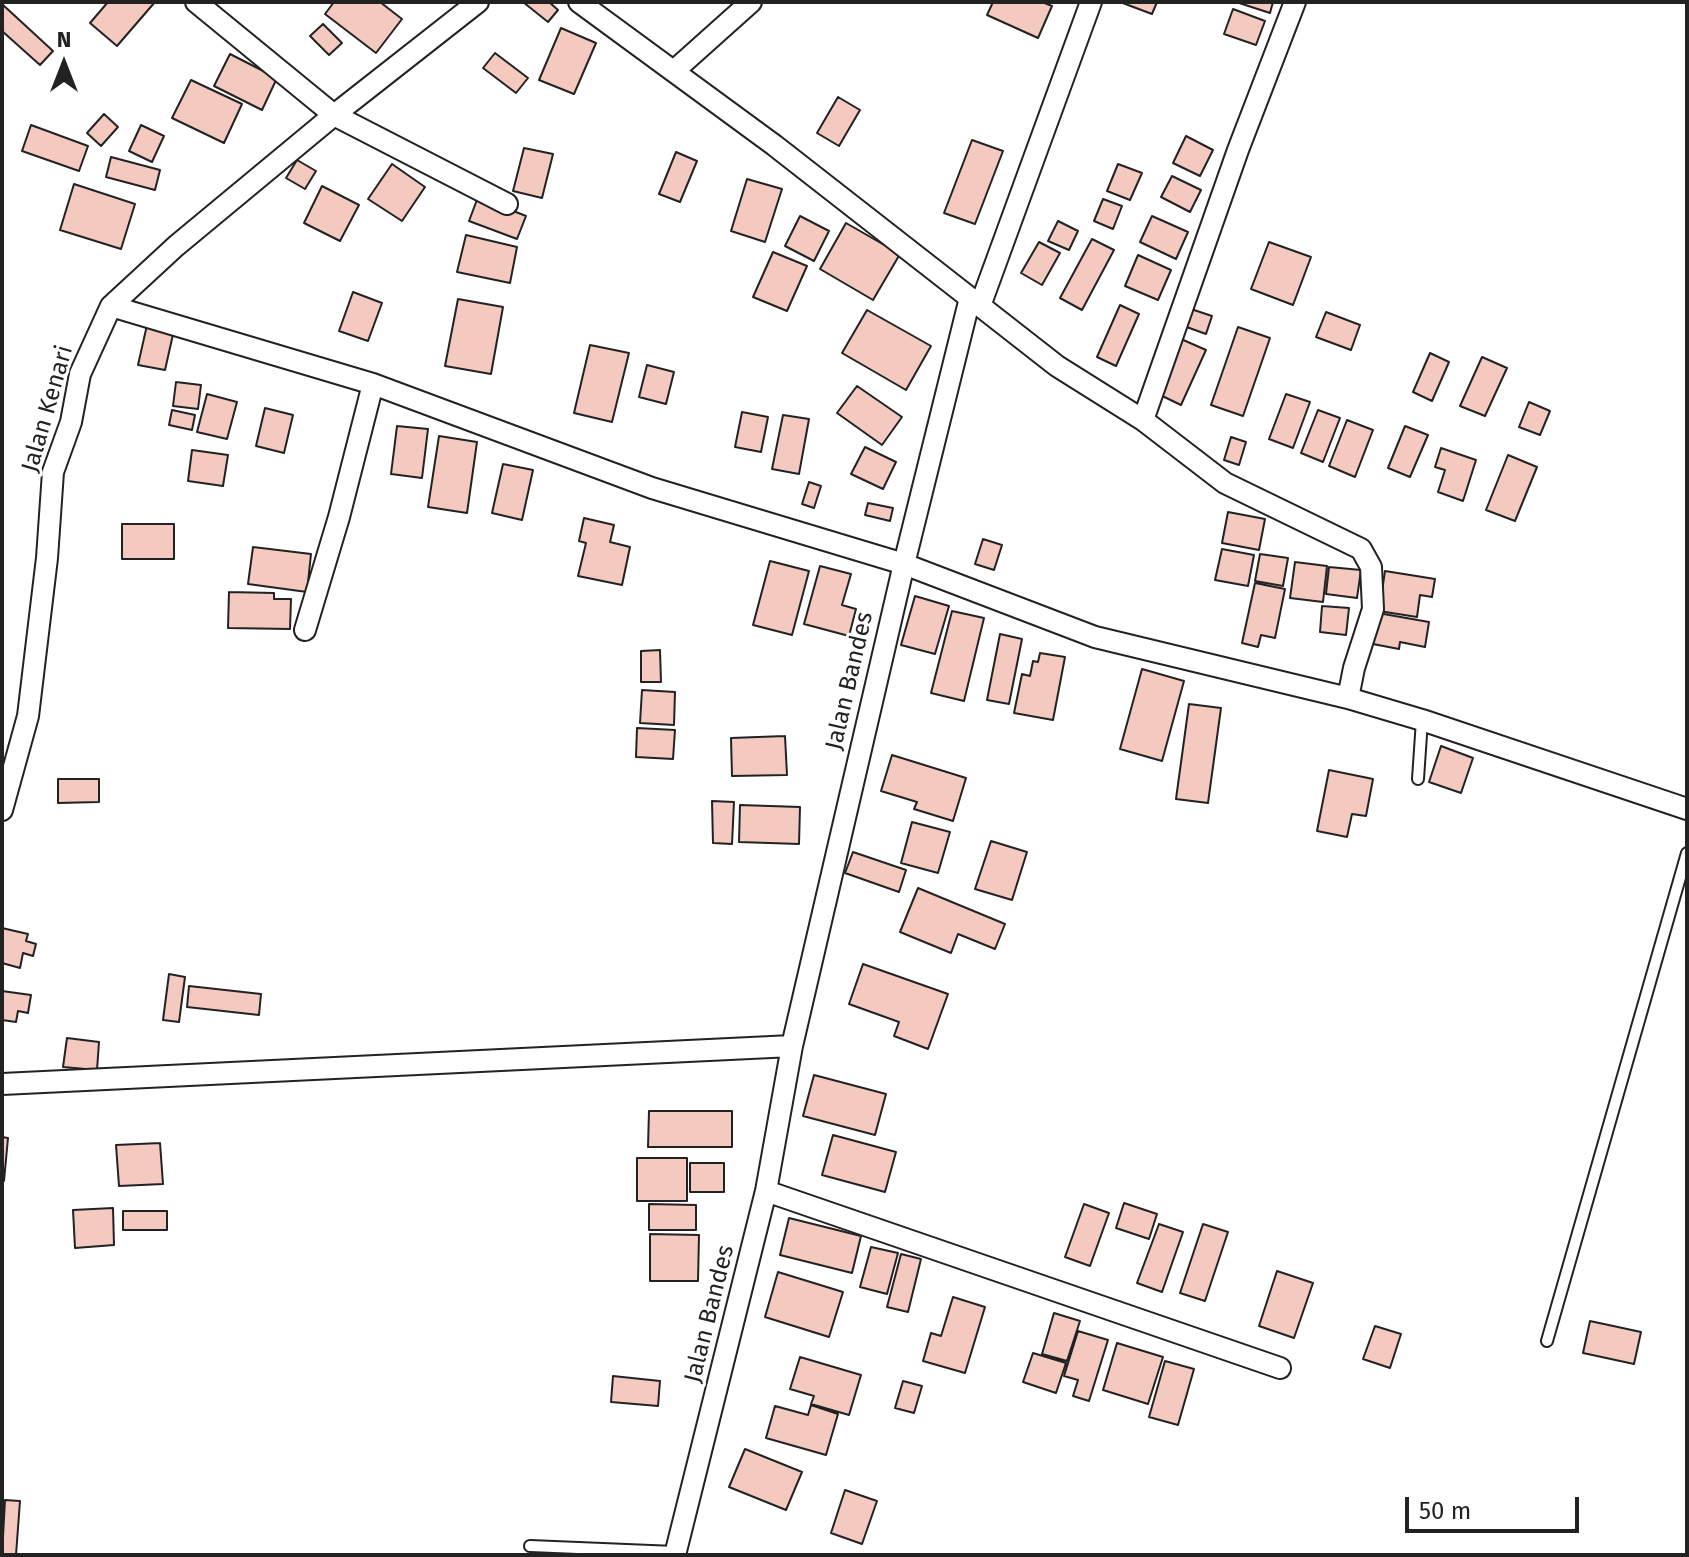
<!DOCTYPE html>
<html>
<head>
<meta charset="utf-8">
<style>
  body { margin:0 }
  #map { position:relative; width:1689px; height:1557px; overflow:hidden; background:#fff; font-family:"Fira Sans",sans-serif }
  canvas { display:block }
  .frame { position:absolute; inset:0; border:4px solid #222; pointer-events:none }
  .north { position:absolute; left:24px; top:24px; width:80px; height:80px; -webkit-text-stroke:6px #fff; paint-order:stroke; rotate:0deg; font-size:22px; font-weight:700; line-height:32px; text-align:center; color:#222 }
  .north::after { content:''; display:block; margin:auto; width:28px; height:36px; background:#222; clip-path:polygon(50% 0,100% 100%,50% 72%,0 100%) }
  .scale { position:absolute; left:1405px; top:1497px; width:174px; height:36px; box-sizing:border-box; border:4px solid #222; border-top:0; padding-left:10px; font-size:24px; line-height:28px; white-space:nowrap; color:#222; -webkit-text-stroke:6px #fff; paint-order:stroke }
</style>
</head>
<body>
<div id="map">
<canvas width="1689" height="1557"></canvas>
<div class="frame"></div>
<div class="north">N</div>
<div class="scale">50 m</div>
</div>
<script>
const ctx = document.querySelector('canvas').getContext('2d');
ctx.lineJoin = 'round';
function paint(path, color) { ctx.fillStyle = color; ctx.fill(path, 'evenodd'); }
const poly = rows => new Path2D(rows.map(r => 'M' + r).join(''));
function strokePath(path, color, width, dash) { ctx.strokeStyle = color; ctx.lineWidth = width; ctx.lineCap = dash ? 'butt' : 'round'; ctx.setLineDash(dash || []); ctx.stroke(path); }
function drawText(font, color, halo, rows, align = 'center') {
  ctx.font = font + ' "Fira Sans",sans-serif'; ctx.lineWidth = 6; ctx.setLineDash([]); ctx.textBaseline = 'middle'; ctx.strokeStyle = halo; ctx.fillStyle = color; for (const [text, x, y, turn = 0] of rows) {
    ctx.save(); ctx.translate(x, y); ctx.rotate((+turn || 0) * Math.PI / 180); ctx.textAlign = isNaN(turn) ? turn : align; if (halo) ctx.strokeText(text, 0, 0); ctx.fillText(text, 0, 0); ctx.restore();
  }
}
const building = poly([
  [108,2,155,2,117,46,90,23,108,2],
  [334,2,380,2,402,19,376,53,325,14,334,2],
  [523,2,549,2,558,10,548,22,523,2],
  [993,2,1042,2,1052,6,1038,38,987,15,993,2],
  [1120,2,1157,2,1152,14,1120,2],
  [1236,2,1273,2,1270,13,1236,2],
  [2,4,53,51,40,65,2,31,2,4],
  [1233,9,1265,21,1256,45,1224,34,1233,9],
  [323,24,342,43,329,55,310,36,323,24],
  [561,28,596,43,574,94,539,80,561,28],
  [495,53,528,78,516,93,483,68,495,53],
  [230,54,277,78,262,110,214,86,230,54],
  [191,80,242,104,224,143,172,118,191,80],
  [838,97,860,110,839,146,817,133,838,97],
  [104,114,118,127,101,146,87,133,104,114],
  [31,125,88,146,79,171,22,151,31,125],
  [141,125,164,136,152,162,129,151,141,125],
  [1186,136,1213,150,1200,176,1173,163,1186,136],
  [972,140,1003,151,975,224,944,213,972,140],
  [524,148,553,154,542,198,513,191,524,148],
  [676,152,697,161,680,202,659,194,676,152],
  [111,157,160,170,155,190,106,177,111,157],
  [297,160,316,171,305,189,286,178,297,160],
  [392,164,425,187,402,221,368,199,392,164],
  [1118,164,1142,173,1130,200,1107,191,1118,164],
  [1172,176,1201,190,1190,212,1161,197,1172,176],
  [747,179,782,189,765,242,731,231,747,179],
  [74,184,135,204,121,249,60,230,74,184],
  [322,186,359,205,340,241,304,223,322,186],
  [478,197,526,216,517,239,469,221,478,197],
  [1103,199,1122,206,1113,229,1094,221,1103,199],
  [800,216,829,231,814,261,785,246,800,216],
  [1152,216,1188,232,1176,259,1140,242,1152,216],
  [1058,221,1078,231,1069,250,1048,241,1058,221],
  [846,223,900,254,873,300,820,269,846,223],
  [466,235,517,247,510,283,457,272,466,235],
  [1092,239,1114,250,1082,310,1060,298,1092,239],
  [1039,242,1060,253,1042,285,1021,273,1039,242],
  [1269,242,1311,257,1293,305,1251,289,1269,242],
  [773,252,807,266,787,311,753,297,773,252],
  [1138,255,1171,270,1158,300,1125,286,1138,255],
  [353,292,382,303,368,341,339,331,353,292],
  [458,299,503,307,491,374,445,366,458,299],
  [1120,305,1139,314,1116,366,1097,357,1120,305],
  [1188,308,1212,316,1206,334,1181,325,1188,308],
  [867,310,931,346,906,390,842,353,867,310],
  [1326,312,1360,325,1351,350,1316,337,1326,312],
  [147,325,174,330,165,370,138,365,147,325],
  [1238,327,1270,338,1243,416,1211,405,1238,327],
  [1181,339,1206,350,1181,405,1156,393,1181,339],
  [590,345,629,353,612,422,574,413,590,345],
  [1430,353,1449,362,1432,401,1413,392,1430,353],
  [1482,357,1507,368,1485,416,1460,406,1482,357],
  [647,365,674,372,666,404,639,397,647,365],
  [176,382,201,385,198,409,173,406,176,382],
  [857,386,902,417,882,445,837,413,857,386],
  [207,394,237,402,227,439,197,432,207,394],
  [1286,394,1310,402,1293,448,1269,439,1286,394],
  [1529,402,1550,411,1540,435,1519,427,1529,402],
  [265,408,293,415,284,453,256,446,265,408],
  [172,410,195,415,192,430,169,425,172,410],
  [1318,410,1340,418,1323,462,1301,453,1318,410],
  [742,412,768,417,761,452,735,447,742,412],
  [783,415,809,419,799,474,772,469,783,415],
  [1347,420,1373,430,1355,477,1329,466,1347,420],
  [397,426,428,429,422,478,391,474,397,426],
  [1405,426,1428,435,1410,477,1388,468,1405,426],
  [439,436,477,442,467,513,428,507,439,436],
  [1231,437,1246,442,1239,465,1224,460,1231,437],
  [865,447,896,462,883,489,851,474,865,447],
  [1441,448,1476,460,1463,501,1438,492,1445,470,1435,467,1441,448],
  [192,450,228,455,223,486,188,481,192,450],
  [1508,455,1537,467,1515,521,1486,510,1508,455],
  [503,464,533,470,522,520,492,513,503,464],
  [809,482,821,486,814,508,802,504,809,482],
  [868,503,893,508,890,521,865,515,868,503],
  [1228,512,1265,519,1259,550,1222,543,1228,512],
  [584,518,614,525,610,542,630,547,622,585,578,576,586,543,579,541,584,518],
  [122,524,174,524,174,559,122,559,122,524],
  [983,539,1002,545,994,570,975,564,983,539],
  [253,547,311,554,307,592,248,584,253,547],
  [1222,549,1254,555,1248,586,1215,580,1222,549],
  [1260,554,1288,558,1283,586,1255,581,1260,554],
  [770,561,809,571,792,635,753,625,770,561],
  [1295,562,1327,566,1323,602,1290,598,1295,562],
  [820,566,851,574,842,605,856,609,849,636,804,624,820,566],
  [1329,567,1361,570,1357,598,1326,594,1329,567],
  [1385,571,1435,579,1432,597,1420,595,1417,617,1379,611,1385,571],
  [1255,583,1285,589,1275,638,1261,635,1258,647,1242,643,1255,583],
  [229,592,274,593,274,599,291,599,290,629,228,628,229,592],
  [915,596,949,606,935,654,901,645,915,596],
  [1322,606,1349,608,1346,635,1320,632,1322,606],
  [952,611,984,618,964,701,931,693,952,611],
  [1378,613,1429,622,1425,647,1400,642,1399,649,1373,644,1378,613],
  [1000,634,1022,639,1009,704,987,700,1000,634],
  [660,650,661,682,641,682,641,651,660,650],
  [1040,653,1065,657,1053,720,1014,713,1022,674,1030,676,1033,661,1038,662,1040,653],
  [1142,669,1184,681,1162,761,1120,749,1142,669],
  [642,690,675,692,674,725,640,723,642,690],
  [1189,704,1221,708,1208,803,1176,799,1189,704],
  [637,728,675,730,673,759,636,757,637,728],
  [785,736,787,775,732,776,731,738,785,736],
  [1441,746,1473,758,1461,793,1429,782,1441,746],
  [892,755,966,778,953,821,914,809,917,802,881,791,892,755],
  [1329,770,1373,779,1366,816,1352,814,1347,837,1317,831,1329,770],
  [58,779,99,779,99,802,58,803,58,779],
  [712,801,734,802,732,844,713,843,712,801],
  [740,805,800,807,799,844,739,842,740,805],
  [912,822,950,832,938,873,901,863,912,822],
  [991,841,1027,852,1012,900,975,889,991,841],
  [853,852,906,870,899,892,845,873,853,852],
  [918,888,1005,924,995,949,958,934,951,953,900,932,918,888],
  [2,928,28,934,26,941,36,944,33,956,23,953,20,968,2,963,2,928],
  [863,964,948,994,928,1049,894,1036,899,1022,849,1004,863,964],
  [169,974,185,977,179,1022,163,1020,169,974],
  [189,986,261,994,259,1015,187,1007,189,986],
  [2,991,31,995,28,1013,18,1011,16,1022,2,1020,2,991],
  [67,1038,99,1042,97,1070,63,1067,67,1038],
  [814,1075,886,1094,875,1135,803,1116,814,1075],
  [649,1111,732,1111,732,1147,648,1147,649,1111],
  [833,1135,896,1152,885,1192,822,1175,833,1135],
  [2,1137,8,1138,4,1181,2,1181,2,1137],
  [160,1143,163,1184,119,1186,116,1145,160,1143],
  [637,1158,687,1158,687,1201,637,1201,637,1158],
  [690,1163,724,1163,724,1192,690,1192,690,1163],
  [1124,1203,1157,1214,1149,1239,1116,1228,1124,1203],
  [649,1204,696,1205,696,1230,649,1230,649,1204],
  [1084,1204,1109,1213,1090,1266,1065,1257,1084,1204],
  [113,1208,114,1245,75,1248,73,1210,113,1208],
  [123,1211,167,1211,167,1230,123,1230,123,1211],
  [789,1218,861,1236,852,1273,780,1255,789,1218],
  [1159,1224,1183,1232,1162,1292,1137,1283,1159,1224],
  [1203,1224,1228,1232,1205,1301,1180,1293,1203,1224],
  [650,1234,699,1235,698,1281,650,1281,650,1234],
  [871,1247,898,1253,887,1294,860,1287,871,1247],
  [901,1254,921,1259,908,1312,887,1307,901,1254],
  [1277,1271,1313,1283,1294,1338,1259,1326,1277,1271],
  [778,1272,843,1292,829,1337,765,1317,778,1272],
  [953,1297,985,1307,965,1373,923,1361,931,1333,941,1336,953,1297],
  [1054,1313,1080,1321,1067,1361,1042,1354,1054,1313],
  [1590,1321,1641,1332,1634,1364,1583,1353,1590,1321],
  [1375,1326,1401,1334,1390,1368,1363,1359,1375,1326],
  [1078,1331,1108,1340,1089,1401,1073,1396,1078,1380,1064,1376,1078,1331],
  [1117,1343,1163,1357,1148,1404,1103,1390,1117,1343],
  [1033,1353,1066,1363,1056,1393,1023,1382,1033,1353],
  [800,1357,861,1375,849,1415,811,1404,814,1396,790,1389,800,1357],
  [1165,1361,1194,1369,1178,1425,1149,1417,1165,1361],
  [613,1376,660,1381,658,1406,611,1402,613,1376],
  [903,1381,922,1386,914,1413,895,1408,903,1381],
  [811,1405,838,1414,826,1455,766,1438,775,1406,808,1415,811,1405],
  [745,1449,802,1472,786,1510,729,1487,745,1449],
  [845,1490,877,1501,862,1544,831,1533,845,1490],
  [5,1500,20,1501,16,1555,2,1555,5,1500]
]);
const lane = poly([
  [1418,779,1422,720],
  [1547,1341,1687,853],
  [530,1546,675,1552]
]);
const street = poly([
  [196,2,334,115,507,204],
  [579,2,774,145,970,298,904,564,792,1046,766,1191,675,1555],
  [675,70,751,2],
  [970,298,1057,366,1143,420,1225,483,1361,549,1371,567,1373,609,1354,668,1348,698],
  [111,306,373,384,652,488,904,564,1095,637,1348,698,1422,720,1687,809],
  [980,306,1091,2],
  [1143,420,1238,150,1295,2],
  [305,630,339,517,373,384],
  [2,810,28,716,47,558,53,472,71,422,80,374,111,306,176,246,334,115,478,2],
  [2,1084,792,1046],
  [766,1191,1280,1368]
]);
const streetNames = [
  ["Jalan Kenari",48,409,-74],
  ["Jalan Bandes",850,681,-77],
  ["Jalan Bandes",710,1314,-76]
];
paint(building, '#f3c9c0');
strokePath(building, '#222', 2);
strokePath(lane, '#222', 14);
strokePath(street, '#222', 24);
strokePath(lane, '#fff', 10);
strokePath(street, '#fff', 20);
drawText('24px', '#222', '#fff', streetNames);
</script>
</body>
</html>
